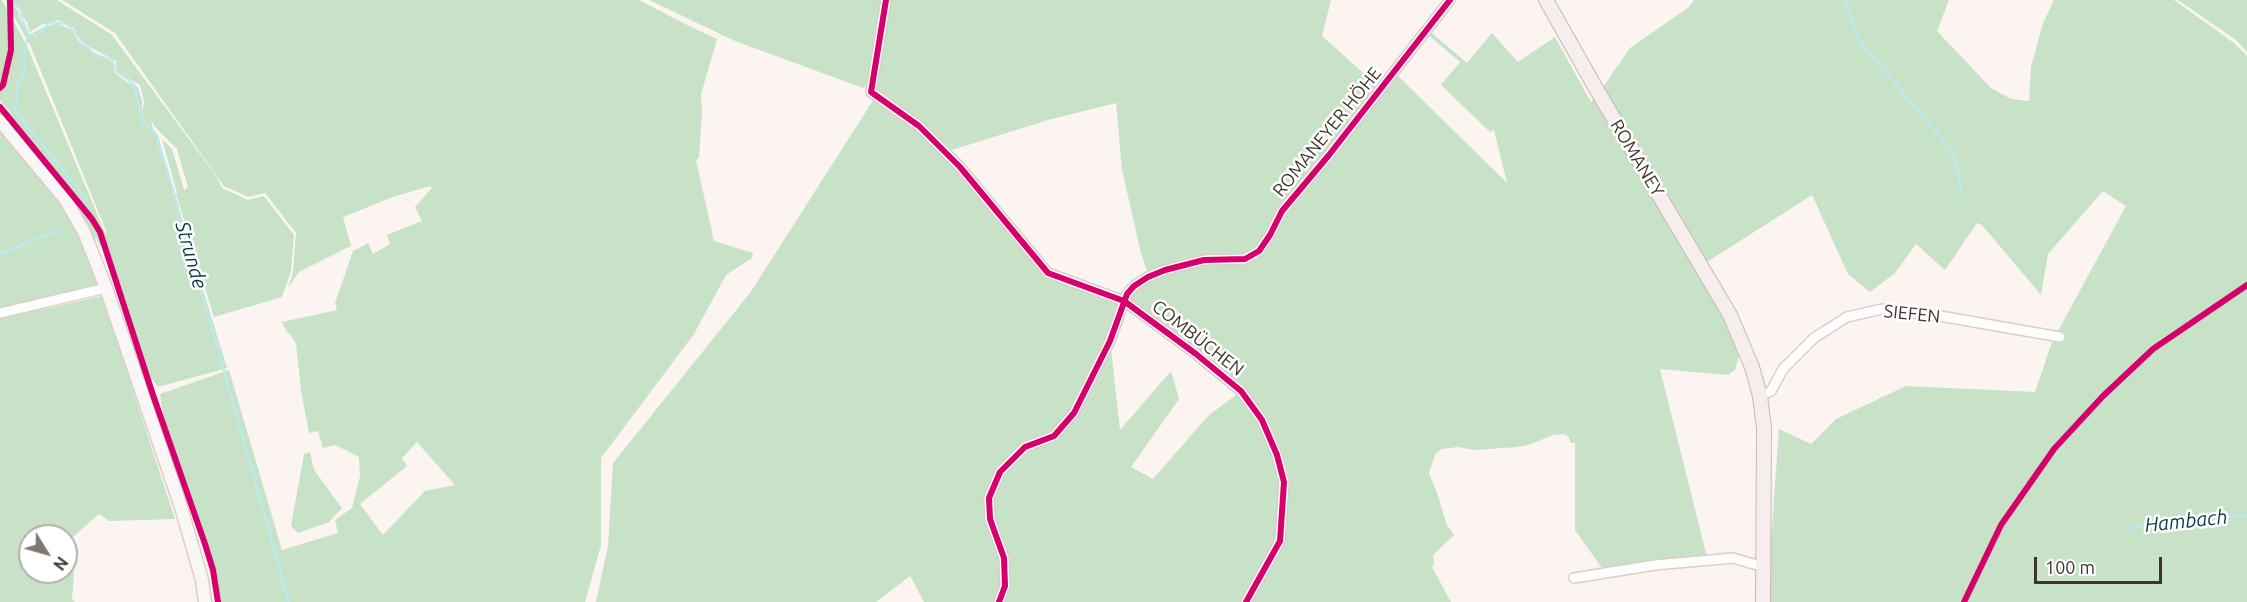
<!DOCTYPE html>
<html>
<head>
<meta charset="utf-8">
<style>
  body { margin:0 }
  #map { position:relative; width:2247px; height:602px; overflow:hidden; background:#fbf4f0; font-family:Ubuntu,sans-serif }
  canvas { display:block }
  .north { position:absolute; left:18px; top:524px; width:60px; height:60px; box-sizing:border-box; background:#fff; border:2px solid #b2aeab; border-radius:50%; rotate:127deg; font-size:16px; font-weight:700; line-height:24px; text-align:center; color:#3f342d }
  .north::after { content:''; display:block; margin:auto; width:21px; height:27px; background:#817771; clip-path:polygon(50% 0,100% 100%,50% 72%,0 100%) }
  .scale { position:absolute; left:2034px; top:557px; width:128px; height:27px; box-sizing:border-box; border:3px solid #3f342d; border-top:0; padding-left:8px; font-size:18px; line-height:21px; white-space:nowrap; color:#3f342d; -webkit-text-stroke:4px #fff; paint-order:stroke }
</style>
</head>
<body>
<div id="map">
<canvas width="2247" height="602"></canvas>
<div class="north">N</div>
<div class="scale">100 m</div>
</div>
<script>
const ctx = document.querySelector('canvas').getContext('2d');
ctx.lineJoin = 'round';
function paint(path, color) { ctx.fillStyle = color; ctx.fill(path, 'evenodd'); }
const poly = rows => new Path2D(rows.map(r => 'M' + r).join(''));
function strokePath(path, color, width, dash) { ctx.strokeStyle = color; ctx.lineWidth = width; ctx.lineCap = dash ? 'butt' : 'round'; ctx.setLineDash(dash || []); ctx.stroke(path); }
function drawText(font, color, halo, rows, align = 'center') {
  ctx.font = font + ' Ubuntu,sans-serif'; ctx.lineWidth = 5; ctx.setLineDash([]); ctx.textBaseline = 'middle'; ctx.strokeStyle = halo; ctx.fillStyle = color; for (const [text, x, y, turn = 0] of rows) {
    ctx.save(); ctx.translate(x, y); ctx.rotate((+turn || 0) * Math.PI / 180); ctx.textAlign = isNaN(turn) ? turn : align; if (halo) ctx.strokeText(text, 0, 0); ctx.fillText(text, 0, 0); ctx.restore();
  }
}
const green = poly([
  [0,0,2,0,27,46,105,233,107,233,31,47,5,0,19,11,19,17,29,35,42,28,57,23,72,30,78,40,88,49,113,63,114,72,127,82,138,87,142,101,142,113,144,101,140,85,117,72,116,61,90,47,79,38,74,28,58,20,41,25,30,32,27,22,22,16,21,10,12,5,9,0,57,0,112,35,217,177,222,188,248,200,264,196,294,235,291,271,282,297,214,317,177,197,174,196,227,368,158,387,149,375,106,244,100,247,94,232,96,238,83,246,98,283,96,285,0,310,0,104,13,116,0,100],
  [151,120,155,127,177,149,188,187,184,190,172,149,162,139,177,193,174,195,158,135,153,129],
  [62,0,639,0,687,25,717,39,701,94,702,114,699,158,696,160,714,241,753,253,752,258,726,275,694,334,601,458,601,545,585,602,219,602,213,562,164,420,160,394,229,370,282,550,338,533,335,520,352,508,360,476,359,457,335,445,323,448,318,431,309,433,301,390,296,344,290,334,287,332,282,322,337,310,335,303,353,251,368,243,373,254,390,244,387,235,422,221,415,207,432,188,430,186,393,197,343,217,351,246,299,272,288,288,293,272,296,233,265,193,248,197,224,186,115,33],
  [417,442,455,485,425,491,383,535,360,504,407,466,402,458],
  [649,0,883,0,869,84,863,88,735,41],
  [889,0,1331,0,1322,36,1379,87,1260,246,1247,254,1148,273,1141,253,1122,170,1116,103,1048,120,952,150,919,120,883,97,876,88],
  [1694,0,1949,0,1937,31,1991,88,2011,99,2029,101,2031,67,2043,23,2054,0,2174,0,2234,43,2247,56,2247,602,1967,602,2003,526,2000,523,1962,602,1769,602,1769,570,1779,429,1811,444,1836,419,1906,386,2035,392,2052,342,2126,206,2103,191,2048,254,2041,295,1982,225,1977,223,1945,270,1916,244,1895,273,1870,292,1848,274,1812,195,1707,262,1599,93,1630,48,1689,7],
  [2178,0,2247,0,2247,52,2236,40],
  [1428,30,1467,63,1492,33,1518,62,1555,37,1591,102,1597,95,1726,315,1739,356,1735,370,1728,375,1660,369,1707,557,1604,571,1575,530,1575,443,1571,443,1568,436,1564,434,1553,435,1528,445,1517,447,1474,450,1458,447,1442,449,1435,454,1429,474,1436,490,1447,525,1454,535,1433,555,1434,564,1432,567,1451,602,1248,602,1281,542,1286,483,1279,456,1242,390,1122,303,1151,280,1206,262,1255,258,1275,226,1397,75,1507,183,1494,130,1490,132,1441,85,1460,62,1426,33],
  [874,99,934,144,1035,264,1120,304,1109,331,1120,430,1171,371,1179,399,1131,467,1153,479,1209,415,1240,392,1261,421,1282,482,1277,543,1244,602,924,602,910,576,876,602,596,602,608,546,613,463,750,293],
  [102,296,175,519,109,521,99,514,66,543,66,536,30,536,30,572,66,572,66,556,74,573,72,599,75,602,0,602,0,316,44,309],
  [310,452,314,470,342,508,329,522,298,533,291,526,304,454]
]);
const stream = poly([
  [8,0,21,9,21,17,29,34,37,35,50,22,67,24,94,54,112,60,116,71,134,84,143,123,155,133,170,179,289,602],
  [1844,0,1860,42,1954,153,1962,195],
  [28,35,24,54,25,68,18,83,15,111,86,199],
  [0,254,60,230],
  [2127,533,2135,526,2152,526,2247,515]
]);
const street = poly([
  [886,0,871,92,919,126,960,167,1048,273,1124,301,1196,354,1241,391,1262,420,1277,455,1284,482,1280,541,1246,602],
  [0,313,106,288],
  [1760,396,1771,391,1783,369,1814,338,1847,317,1882,309,1940,316,2060,337],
  [1574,578,1655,565,1733,558,1764,567],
  [999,602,1005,586,1004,558,990,519,989,498,1000,472,1025,447,1054,436,1074,413,1110,341,1127,294,1134,286,1148,277,1165,270,1204,260,1245,259,1259,251,1270,235,1282,211,1329,155,1450,0]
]);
const secondary = poly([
  [0,121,65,199,84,232,106,288,180,504,202,580,205,602]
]);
const primary = poly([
  [1546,0,1598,92,1730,315,1752,367,1760,396,1764,428,1763,602]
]);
const cycleway = poly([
  [886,0,871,92,919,126,960,167,1048,273,1124,301,1196,354,1241,391,1262,420,1277,455,1284,482,1280,541,1246,602],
  [0,88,3,85,11,50,10,0],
  [0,107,92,219,100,232,153,395,205,544,213,570,218,602],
  [999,602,1005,586,1004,558,990,519,989,498,1000,472,1025,447,1054,436,1074,413,1110,341,1127,294,1134,286,1148,277,1165,270,1204,260,1245,259,1259,251,1270,235,1282,211,1329,155,1450,0],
  [1964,602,2001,525,2054,449,2103,396,2153,349,2247,285]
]);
const streetNames = [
  ["ROMANEYER HÖHE",1327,132,-51],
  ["ROMANEY",1637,158,59],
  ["SIEFEN",1912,314,6],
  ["COMBÜCHEN",1198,338,38]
];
const waterNames = [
  ["Strunde",191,255,74],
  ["Hambach",2186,521,-6]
];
paint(green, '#c8e2c8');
strokePath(stream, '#b7ebf6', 2);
strokePath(street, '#d8cfc9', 12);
strokePath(secondary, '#d8cfc9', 15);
strokePath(primary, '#cab8b7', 16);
strokePath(street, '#fefdfd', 9);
strokePath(secondary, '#faf6f5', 12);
strokePath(primary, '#f6eded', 14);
strokePath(cycleway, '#d6006c', 6);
drawText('18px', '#3f342d', '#fff', streetNames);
drawText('italic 20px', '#0a3b44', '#fff', waterNames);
</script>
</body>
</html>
